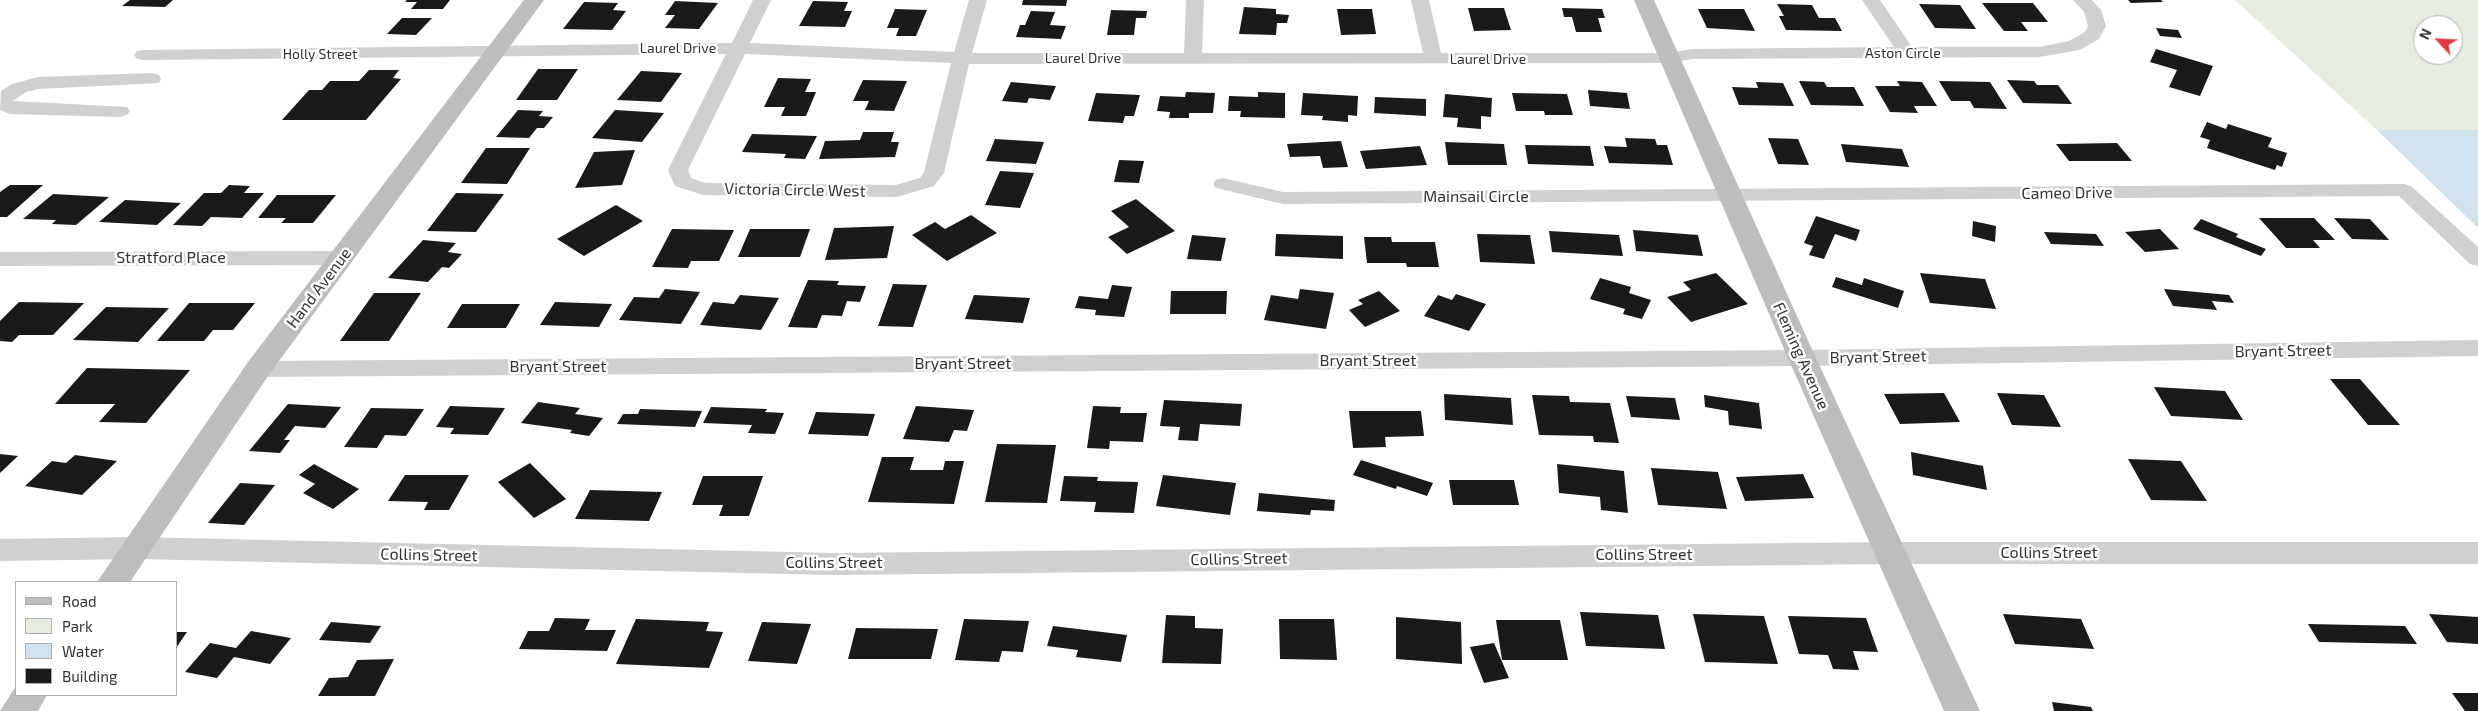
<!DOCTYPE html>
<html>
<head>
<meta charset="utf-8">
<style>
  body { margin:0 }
  #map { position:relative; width:2478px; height:711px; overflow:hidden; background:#fff; font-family:"Exo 2",sans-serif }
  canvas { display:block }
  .legend { position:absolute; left:15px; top:581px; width:162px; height:115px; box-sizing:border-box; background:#fff; border:1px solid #adadad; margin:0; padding:6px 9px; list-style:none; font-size:15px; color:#333 }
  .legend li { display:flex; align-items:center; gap:10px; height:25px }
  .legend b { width:25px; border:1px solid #adadad }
  .north { position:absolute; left:2413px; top:15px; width:50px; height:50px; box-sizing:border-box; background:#fff; border:1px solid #adadad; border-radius:50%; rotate:295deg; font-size:14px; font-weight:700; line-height:20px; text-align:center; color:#333 }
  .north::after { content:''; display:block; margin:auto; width:18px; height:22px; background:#e63946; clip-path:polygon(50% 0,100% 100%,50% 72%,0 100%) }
</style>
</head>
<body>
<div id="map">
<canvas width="2478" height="711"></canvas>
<ul class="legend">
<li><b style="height:6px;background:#bdbdbd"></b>Road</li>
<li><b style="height:14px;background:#e6ecdf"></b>Park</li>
<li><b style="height:14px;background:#cfe2ee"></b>Water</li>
<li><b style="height:14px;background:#1a1a1a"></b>Building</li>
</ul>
<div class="north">N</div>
</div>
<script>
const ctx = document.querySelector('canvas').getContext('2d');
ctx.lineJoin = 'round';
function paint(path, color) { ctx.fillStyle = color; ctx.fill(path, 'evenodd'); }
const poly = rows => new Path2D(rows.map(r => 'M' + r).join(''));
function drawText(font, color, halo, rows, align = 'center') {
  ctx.font = font + ' "Exo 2",sans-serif'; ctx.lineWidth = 5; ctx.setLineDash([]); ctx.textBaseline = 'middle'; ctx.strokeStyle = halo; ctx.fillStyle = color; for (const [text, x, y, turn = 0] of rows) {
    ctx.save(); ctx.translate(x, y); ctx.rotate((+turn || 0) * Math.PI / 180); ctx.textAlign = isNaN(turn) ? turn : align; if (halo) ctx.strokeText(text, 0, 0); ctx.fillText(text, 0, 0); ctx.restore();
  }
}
const green = poly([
  [2235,0,2478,0,2478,130,2377,130],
  [2423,25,2453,25,2453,55,2423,55]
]);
const water = poly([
  [2377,130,2478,130,2478,228]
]);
const building = poly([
  [130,0,173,0,165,7,122,6],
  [407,0,450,0,443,9,411,9,417,2,405,2],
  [1023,0,1067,0,1066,6,1022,5],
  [2128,0,2161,0,2163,2,2131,3],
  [675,1,718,3,699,29,665,28,675,15,665,15],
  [813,1,848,2,844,11,852,11,845,27,799,26],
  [584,2,618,3,613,10,626,11,612,30,563,29],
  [1982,3,2033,3,2048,22,2021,22,2028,31,2004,31],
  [1777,4,1812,5,1819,18,1835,18,1842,31,1786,30,1779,16,1784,16],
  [1919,4,1960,5,1976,29,1935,28],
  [1244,7,1276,9,1276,14,1289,15,1287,23,1277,23,1276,35,1239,34],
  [1468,8,1504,8,1511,30,1474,31],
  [1562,8,1602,9,1605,18,1598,18,1602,32,1576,32,1572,17,1564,17],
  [895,9,927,10,916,36,896,36,899,28,887,28],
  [1337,9,1372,9,1376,34,1341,35],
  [1698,9,1744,9,1755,31,1707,28],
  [1111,10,1147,11,1146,18,1136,18,1134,35,1107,35],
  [1031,11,1055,12,1050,25,1066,26,1061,39,1016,37,1020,25,1025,25],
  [402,18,432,18,416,35,387,34],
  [2156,28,2178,30,2182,38,2160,36],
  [2156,49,2213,66,2200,96,2169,87,2177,70,2150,62],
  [538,69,578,69,557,100,516,100],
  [369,70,399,70,393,78,401,79,366,120,282,120,309,90,322,90,330,81,359,81],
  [641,71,682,73,661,102,617,100],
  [778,78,811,79,805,92,816,92,806,116,781,116,785,107,764,107],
  [863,80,907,81,894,111,865,110,869,101,853,101],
  [2007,80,2034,81,2037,85,2058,85,2072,104,2023,103],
  [1799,81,1824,82,1827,87,1854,87,1864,106,1811,105],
  [1897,81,1922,82,1937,106,1914,106,1918,113,1890,112,1875,86,1900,86],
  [1939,81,1990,82,2007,109,1974,108,1970,101,1951,101],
  [1011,82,1056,86,1050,100,1029,98,1027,103,1002,101],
  [1756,82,1783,83,1794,106,1739,105,1732,87,1758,88],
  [1588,90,1627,93,1630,109,1590,106],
  [1186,92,1215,93,1213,113,1189,113,1189,118,1169,118,1170,112,1157,111,1160,96,1185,97],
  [1258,92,1285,93,1285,118,1240,117,1241,111,1228,111,1229,96,1258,97],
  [1096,93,1140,95,1134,116,1125,116,1123,123,1088,121],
  [1303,93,1358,96,1357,116,1348,115,1348,122,1322,120,1323,116,1301,115],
  [1512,93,1567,94,1573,115,1545,115,1544,111,1516,111],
  [1445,94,1492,98,1491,117,1481,116,1481,129,1457,127,1458,118,1443,117],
  [1375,97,1426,99,1426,116,1374,113],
  [518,110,543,111,539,116,553,117,544,128,537,128,529,138,496,137],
  [615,110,664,113,642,142,592,138],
  [2207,122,2226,129,2228,124,2272,138,2268,147,2287,153,2282,167,2277,165,2275,170,2207,148,2210,140,2200,137],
  [863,132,894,132,891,142,899,142,895,157,819,159,825,141,860,140],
  [752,134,817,136,805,159,784,158,786,154,742,152],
  [1625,138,1655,139,1657,145,1667,145,1673,165,1609,163,1604,146,1627,147],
  [1768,138,1798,139,1809,165,1778,164],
  [995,139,1044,142,1036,164,986,161],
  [1341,141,1348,167,1323,168,1320,156,1290,157,1287,144],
  [1445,142,1504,144,1507,165,1448,165],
  [2117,143,2132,161,2069,161,2056,144],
  [1841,144,1902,149,1909,167,1846,162],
  [1525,145,1590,146,1594,166,1528,164],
  [1420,146,1427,165,1366,169,1360,151],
  [486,148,530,148,507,184,461,183],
  [635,150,622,185,575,188,594,152],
  [1119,160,1144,161,1139,183,1114,182],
  [1000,171,1034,173,1020,208,985,205],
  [10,185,43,185,7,217,0,217,0,192],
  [229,185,250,186,244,193,264,193,242,218,211,217,202,226,173,225,204,193,221,193],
  [456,193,504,194,476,232,427,231],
  [53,194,109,197,76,225,52,224,56,220,23,219],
  [277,195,336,195,313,223,281,223,286,218,258,218],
  [1136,199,1175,231,1127,254,1108,237,1129,227,1111,211],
  [125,200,181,203,157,225,99,222],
  [616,205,643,221,584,256,557,239],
  [971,215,997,233,947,261,912,235,935,222,945,229],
  [1816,216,1860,230,1856,241,1835,234,1824,259,1809,255,1813,246,1804,243],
  [2259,218,2314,218,2335,240,2313,240,2320,248,2286,248],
  [2334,218,2370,219,2389,240,2352,239],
  [2201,219,2238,234,2236,237,2266,249,2261,256,2193,229],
  [1973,221,1996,226,1995,242,1972,236],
  [894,226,887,258,825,260,834,228],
  [672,229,734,230,719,261,691,261,688,268,652,267],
  [750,229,810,229,800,257,738,257],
  [2160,229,2179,249,2145,252,2125,232],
  [1633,230,1698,235,1703,256,1636,251],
  [1549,231,1619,235,1623,256,1552,252],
  [2044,232,2096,234,2104,246,2051,244],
  [1276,234,1343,236,1343,259,1275,256],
  [1477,234,1530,235,1535,264,1480,262],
  [1192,235,1226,238,1221,261,1187,259],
  [1364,237,1391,237,1392,242,1435,242,1439,267,1407,267,1406,263,1367,263],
  [423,240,456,243,448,252,462,254,449,268,442,267,428,282,388,278],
  [1716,273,1748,304,1691,322,1667,297,1691,290,1683,282],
  [1920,273,1985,279,1996,309,1930,303],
  [1836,277,1862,285,1864,278,1904,291,1898,308,1832,287],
  [1600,278,1631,287,1629,293,1651,300,1642,319,1623,314,1625,309,1590,299],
  [808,280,839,281,837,285,866,286,860,302,847,301,842,316,822,315,817,328,788,327],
  [893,284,927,285,913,327,878,326],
  [1112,285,1132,287,1124,317,1095,315,1096,310,1075,308,1079,296,1108,299],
  [665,289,700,292,681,324,619,320,634,297,659,298],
  [1300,289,1334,293,1326,329,1264,320,1271,295,1298,299],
  [2164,289,2229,295,2234,303,2212,301,2217,310,2173,306],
  [1171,291,1227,291,1226,314,1170,314],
  [1379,291,1400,311,1365,327,1349,310,1363,304,1358,300],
  [374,293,421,293,389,341,340,341],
  [1456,294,1486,304,1469,331,1424,316,1438,295,1452,300],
  [740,295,779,298,761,330,700,325,713,302,734,304],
  [974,295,1030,298,1023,323,965,319],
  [19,302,84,303,53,335,19,335,12,342,0,341,0,321],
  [555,302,612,304,599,327,540,325],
  [189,303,255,303,233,330,213,330,204,341,157,341],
  [462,304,520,304,506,328,447,328],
  [106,307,169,308,138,342,73,340],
  [87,368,190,370,146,423,99,422,115,404,55,404],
  [2330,379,2360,379,2400,425,2368,425],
  [2154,387,2225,391,2243,420,2171,416],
  [1944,393,1960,422,1900,424,1884,394],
  [1997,393,2044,395,2061,427,2012,425],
  [1444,394,1511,398,1513,425,1445,420],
  [1532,395,1569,396,1570,402,1610,403,1619,443,1594,442,1593,436,1539,435],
  [1704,395,1759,403,1762,429,1729,425,1728,411,1705,407],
  [1626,396,1675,398,1680,420,1631,417],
  [1164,400,1242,404,1240,426,1200,424,1198,441,1178,440,1180,427,1160,426],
  [538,402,580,408,575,414,603,418,589,436,570,433,572,430,521,423],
  [288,404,341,407,325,428,295,426,284,440,290,440,280,453,249,451],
  [450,406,505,408,488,435,450,434,454,428,436,427],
  [916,406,974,410,967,431,954,430,949,442,903,439],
  [1093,406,1121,407,1120,413,1147,413,1143,442,1110,441,1109,449,1087,448],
  [711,407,767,409,765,412,784,413,775,434,748,433,752,425,703,423],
  [371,408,424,409,406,436,385,435,377,448,344,447],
  [640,409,702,411,695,427,617,424,623,414,638,414],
  [1349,411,1421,411,1424,436,1385,437,1386,447,1353,448],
  [816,412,875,414,868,436,808,434],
  [997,444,1056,445,1047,503,985,502],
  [1911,452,1983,466,1987,490,1913,475],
  [0,454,18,456,0,473],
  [75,455,117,461,82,495,25,486,52,461,66,463],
  [882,457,914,457,910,470,943,470,945,461,964,461,954,504,868,502],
  [2128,459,2181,461,2207,501,2151,500],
  [1361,460,1433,483,1427,496,1397,486,1396,489,1353,475],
  [530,463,566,499,534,518,498,482],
  [314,464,359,489,333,509,303,493,315,484,299,475],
  [1557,464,1624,471,1628,513,1601,510,1600,497,1559,493],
  [1651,468,1718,472,1727,509,1658,505],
  [1803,474,1814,498,1745,501,1736,477],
  [405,475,469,475,449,510,424,510,428,502,388,501],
  [1163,475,1236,483,1230,515,1156,506],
  [703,476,763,476,749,516,719,516,723,505,692,505],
  [1064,476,1098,477,1097,481,1138,482,1134,513,1094,512,1096,502,1060,501],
  [1449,480,1514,480,1519,505,1453,505],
  [240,483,275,485,244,525,208,523],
  [590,490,662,492,649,521,575,519],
  [1259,493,1335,500,1334,511,1311,510,1310,515,1257,511],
  [1580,612,1658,615,1665,649,1586,646],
  [1693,614,1764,616,1778,664,1705,662],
  [2003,614,2081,619,2094,649,2015,644],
  [2429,614,2478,617,2478,644,2447,642],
  [1166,615,1195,616,1195,628,1223,629,1221,664,1162,663],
  [1788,616,1866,618,1878,652,1853,651,1859,670,1833,669,1828,655,1799,654],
  [1396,617,1461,622,1462,664,1396,659],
  [555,618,590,619,585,630,616,630,607,651,519,649,528,631,549,631],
  [636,619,709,622,706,631,723,632,709,668,616,664],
  [964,619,1029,621,1023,652,1002,651,999,662,955,660],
  [1279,619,1334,619,1337,660,1280,659],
  [1496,620,1560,620,1568,660,1502,660],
  [331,622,381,626,370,643,319,640],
  [762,622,811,624,797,664,748,661],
  [2308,624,2405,626,2417,644,2319,642],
  [1053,626,1127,635,1121,662,1076,657,1078,650,1047,646],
  [856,628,938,629,931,659,848,659],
  [251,631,291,638,270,664,234,657,217,678,185,672,210,643,236,648],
  [176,632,187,632,176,648],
  [1494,643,1509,678,1484,683,1470,647],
  [394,659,375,696,318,696,329,678,348,677,357,660],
  [2452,693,2478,693,2478,711,2465,711],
  [2052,702,2091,707,2093,711,2054,711]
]);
const street = poly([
  [753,0,771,0,750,43,954,52,969,0,987,0,972,53,1184,53,1186,0,1204,0,1202,53,1423,53,1411,0,1429,0,1441,53,1669,53,1693,49,1894,47,1862,0,1880,0,1912,47,2039,47,2069,41,2085,32,2088,26,2084,12,2073,0,2092,0,2101,10,2106,26,2099,39,2080,50,2039,57,1693,59,1669,63,969,64,944,173,934,186,897,197,703,195,675,186,668,170,726,54,143,60,137,59,134,55,137,51,143,50,732,43,753,0],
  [745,54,951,63,924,172,920,178,896,185,705,183,691,178,688,170,745,54],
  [152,73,159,75,161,79,159,83,38,89,26,92,13,101,127,107,130,111,127,115,120,117,10,114,0,110,1,91,12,84,38,77,152,73],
  [1223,178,1283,192,2404,184,2411,186,2478,247,2478,266,2470,264,2399,196,1283,204,1216,188,1213,184,1216,180,1223,178],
  [342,251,350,253,353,258,350,263,342,265,0,266,0,252,342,251],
  [2478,340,2478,356,1802,366,258,377,250,375,246,369,250,363,258,361,1802,350,2478,340],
  [138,537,833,553,1892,542,2478,542,2478,564,1892,564,833,575,138,559,0,561,0,539,138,537]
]);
const secondary = poly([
  [524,0,544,0,268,376,130,582,97,582,248,362,524,0],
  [1634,0,1654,0,1816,358,1980,711,1944,711,1788,358,1634,0],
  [16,686,16,695,47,695,38,711,0,711,16,686]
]);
const farStreetnames = [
  ["Laurel Drive",678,48],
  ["Aston Circle",1903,53],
  ["Holly Street",320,54],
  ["Laurel Drive",1083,58],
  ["Laurel Drive",1488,59]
];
const streetNames = [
  ["Victoria Circle West",795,190,1],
  ["Cameo Drive",2067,193,-1],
  ["Mainsail Circle",1476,197],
  ["Stratford Place",171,258],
  ["Hand Avenue",319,288,-53],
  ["Bryant Street",2283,351,-1],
  ["Fleming Avenue",1801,356,66],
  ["Bryant Street",1878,357,-1],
  ["Bryant Street",1368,361],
  ["Bryant Street",963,364],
  ["Bryant Street",558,367],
  ["Collins Street",2049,553],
  ["Collins Street",429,555,1],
  ["Collins Street",1644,555],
  ["Collins Street",1239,559,-1],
  ["Collins Street",834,563]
];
paint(green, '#e6ecdf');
paint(water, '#cfe2ee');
paint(building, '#1a1a1a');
paint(street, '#d0d0d0');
paint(secondary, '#bdbdbd');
drawText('14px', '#333', '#fff', farStreetnames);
drawText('16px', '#333', '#fff', streetNames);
</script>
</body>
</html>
